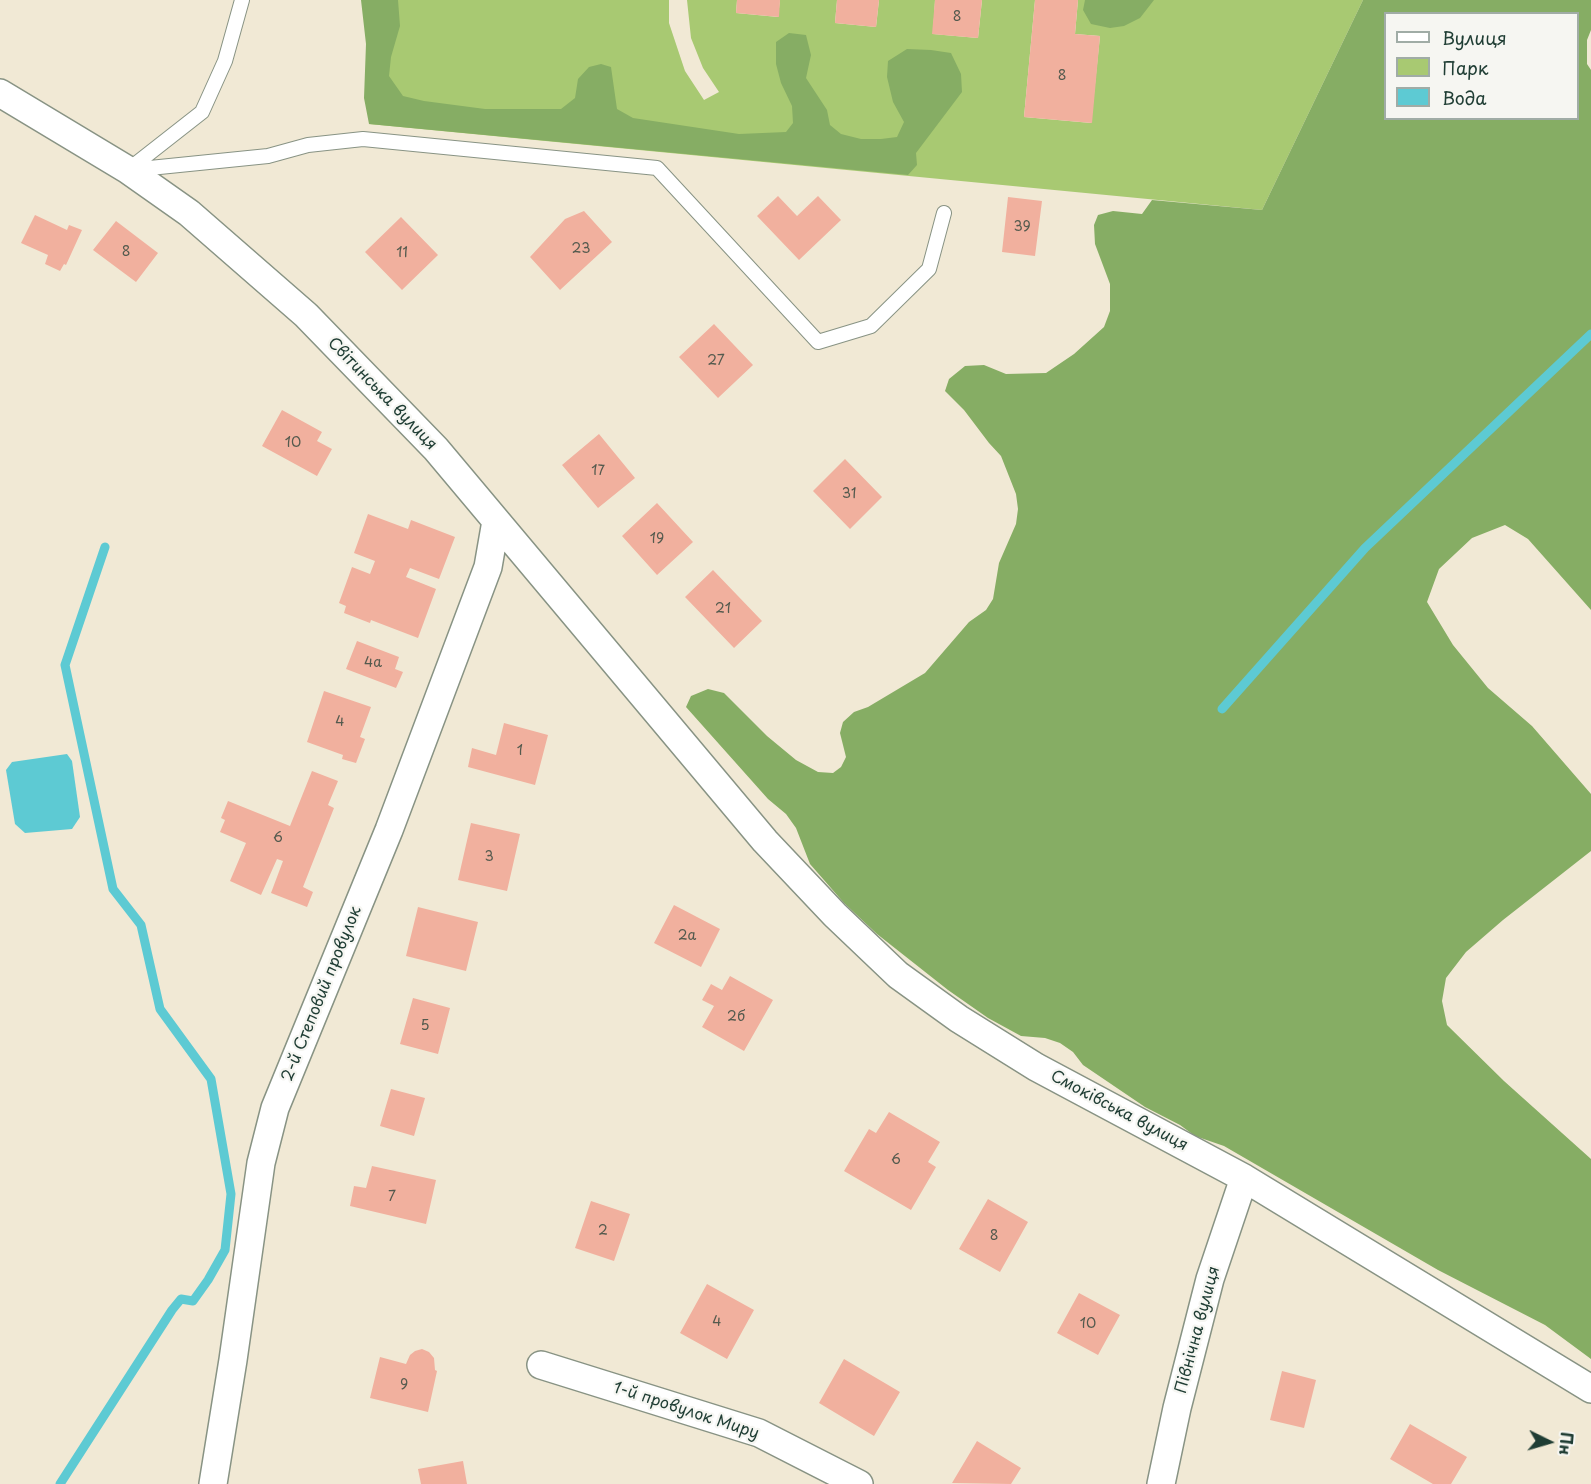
<!DOCTYPE html>
<html>
<head>
<meta charset="utf-8">
<style>
  body { margin:0 }
  #map { position:relative; width:1591px; height:1484px; overflow:hidden; background:#f1e9d5; font-family:"Playpen Sans",sans-serif }
  canvas { display:block }
  .legend { position:absolute; left:1384px; top:12px; width:195px; height:108px; box-sizing:border-box; background:#f6f6f2; border:2px solid #a0aca6; margin:0; padding:8px 10px; list-style:none; font-size:18px; color:#1f3d34 }
  .legend li { display:flex; align-items:center; gap:12px; height:30px }
  .legend b { width:30px; border:2px solid #a0aca6 }
  .north { position:absolute; left:1519px; top:1412px; width:60px; height:60px; -webkit-text-stroke:4px #f6f6f2; paint-order:stroke; rotate:95deg; font-size:16px; font-weight:700; line-height:24px; text-align:center; color:#1f3d34 }
  .north::after { content:''; display:block; margin:auto; width:21px; height:27px; background:#1f3d34; clip-path:polygon(50% 0,100% 100%,50% 72%,0 100%) }
</style>
</head>
<body>
<div id="map">
<canvas width="1591" height="1484"></canvas>
<ul class="legend">
<li><b style="height:8px;background:#fff"></b>Вулиця</li>
<li><b style="height:16px;background:#a8c972"></b>Парк</li>
<li><b style="height:16px;background:#5dcad3"></b>Вода</li>
</ul>
<div class="north">Пн</div>
</div>
<script>
const ctx = document.querySelector('canvas').getContext('2d');
ctx.lineJoin = 'round';
function paint(path, color) { ctx.fillStyle = color; ctx.fill(path, 'evenodd'); }
const poly = rows => new Path2D(rows.map(r => 'M' + r).join(''));
function strokePath(path, color, width, dash) { ctx.strokeStyle = color; ctx.lineWidth = width; ctx.lineCap = dash ? 'butt' : 'round'; ctx.setLineDash(dash || []); ctx.stroke(path); }
function drawText(font, color, halo, rows, align = 'center') {
  ctx.font = font + ' "Playpen Sans",sans-serif'; ctx.lineWidth = 4.5; ctx.setLineDash([]); ctx.textBaseline = 'middle'; ctx.strokeStyle = halo; ctx.fillStyle = color; for (const [text, x, y, turn = 0] of rows) {
    ctx.save(); ctx.translate(x, y); ctx.rotate((+turn || 0) * Math.PI / 180); ctx.textAlign = isNaN(turn) ? turn : align; if (halo) ctx.strokeText(text, 0, 0); ctx.fillText(text, 0, 0); ctx.restore();
  }
}
const green = poly([
  [381,0,669,0,669,23,685,71,704,100,719,92,703,68,691,38,687,0,737,0,736,13,778,17,780,0,837,0,835,23,876,27,879,0,935,0,933,34,978,38,982,0,1035,0,1024,117,1091,123,1100,36,1075,34,1078,0,1363,0,1262,210,369,124]
]);
const forest = poly([
  [361,0,398,0,400,26,391,57,389,76,403,96,424,101,485,109,561,109,575,98,578,79,589,67,601,64,611,67,617,109,633,118,739,134,786,132,793,123,792,106,781,83,776,64,776,42,789,33,806,35,811,55,806,78,827,110,830,125,841,134,861,139,881,139,897,137,904,122,893,102,887,77,888,61,907,49,931,50,951,53,961,74,962,92,916,153,917,165,908,175,369,124,364,98,366,44],
  [1085,0,1154,0,1140,18,1124,26,1110,28,1091,24,1083,10],
  [1363,0,1591,0,1591,30,1587,40,1587,64,1591,70,1591,610,1528,539,1505,525,1472,538,1439,569,1427,602,1453,645,1488,688,1532,726,1591,794,1591,851,1503,920,1466,952,1446,978,1442,1001,1447,1025,1504,1081,1591,1159,1591,1359,1545,1325,1438,1270,1224,1146,1195,1136,1180,1125,1145,1107,1083,1065,1073,1052,1060,1043,1045,1038,1021,1036,988,1018,948,990,877,934,844,903,810,864,796,828,786,814,768,799,686,707,691,696,708,689,724,693,767,736,796,760,818,772,833,773,841,767,846,757,840,733,843,722,854,712,868,707,925,673,969,622,986,610,993,599,999,563,1016,524,1018,509,1016,494,1001,456,989,443,964,410,945,391,949,379,965,366,984,365,1006,374,1046,373,1074,354,1104,327,1110,311,1110,284,1095,244,1094,225,1098,215,1113,211,1142,214,1152,200,1262,210],
  [1386,14,1578,14,1578,118,1386,118]
]);
const water = poly([
  [67,754,72,761,80,817,72,829,25,833,15,824,6,770,12,762]
]);
const stream = poly([
  [1222,709,1365,548,1591,334],
  [60,1484,172,1310,181,1299,193,1301,208,1280,225,1250,231,1194,211,1079,160,1009,141,925,113,889,65,665,105,547]
]);
const building = poly([
  [737,0,780,0,779,17,736,13],
  [837,0,879,0,876,27,835,23],
  [935,0,982,0,978,38,932,34],
  [1035,0,1078,0,1075,34,1100,36,1092,123,1024,117],
  [778,196,797,216,818,196,841,220,799,260,757,216],
  [1008,197,1042,201,1035,256,1002,252],
  [584,211,612,242,560,290,530,257,565,219],
  [35,215,67,230,69,225,82,230,66,265,64,264,60,271,45,264,48,255,21,243],
  [401,217,438,255,402,290,365,252],
  [116,221,158,253,136,282,93,250],
  [714,324,753,365,718,398,679,357],
  [282,410,322,432,317,441,332,449,317,476,262,446],
  [599,434,635,478,598,508,562,465],
  [845,459,882,497,850,529,813,491],
  [657,503,693,542,657,575,622,536],
  [368,514,408,529,411,520,455,537,439,579,410,568,406,577,436,589,418,638,371,620,370,623,344,613,346,606,339,603,352,567,370,574,375,561,354,553],
  [713,570,762,621,734,648,685,597],
  [357,641,399,657,395,669,403,672,396,688,346,669],
  [324,691,371,707,360,737,365,739,356,763,342,759,343,755,307,742],
  [504,723,548,735,535,785,468,767,472,748,496,755],
  [312,771,338,781,328,805,334,808,303,887,313,892,307,907,271,893,283,861,277,859,261,895,230,881,246,843,220,832,225,820,221,818,228,801,290,826],
  [471,823,520,834,507,891,458,880],
  [674,905,720,929,701,967,654,943],
  [418,907,478,922,466,971,406,956],
  [730,976,773,1000,744,1051,702,1027,714,1006,702,1000,711,984,722,990],
  [413,998,450,1008,438,1054,400,1044],
  [391,1089,425,1098,414,1136,380,1126],
  [889,1112,940,1142,928,1162,936,1167,911,1210,844,1171,869,1129,876,1133],
  [372,1166,436,1180,426,1224,350,1206,354,1186,366,1188],
  [988,1199,1028,1222,1000,1272,959,1249],
  [591,1201,630,1214,614,1261,575,1248],
  [707,1284,754,1310,727,1359,680,1333],
  [1079,1293,1120,1315,1098,1355,1057,1333],
  [422,1349,429,1352,434,1358,435,1370,437,1371,428,1412,370,1398,380,1357,406,1364,410,1355,415,1351],
  [844,1359,900,1392,874,1436,819,1403],
  [1282,1371,1316,1380,1304,1428,1270,1420],
  [1410,1424,1467,1457,1451,1484,1433,1484,1390,1459],
  [977,1441,1021,1468,1011,1484,952,1483],
  [463,1461,467,1484,421,1484,418,1469]
]);
const lane = poly([
  [128,170,202,112,225,61,242,0],
  [130,170,268,156,308,145,363,139,657,168,818,342,871,326,929,269,944,213]
]);
const street = poly([
  [0,93,128,170,189,213,306,315,436,449,765,841,835,915,898,975,959,1019,1036,1067,1244,1178,1591,1389],
  [541,1365,759,1433,859,1484],
  [213,1484,233,1360,261,1163,275,1108,389,830,488,567,496,521],
  [1161,1484,1177,1408,1210,1279,1244,1178]
]);
const numberNames = [
  ["8",957,17],
  ["8",1062,76],
  ["39",1022,227],
  ["23",581,249],
  ["8",126,252],
  ["11",402,253],
  ["27",716,361],
  ["10",293,443],
  ["17",598,471],
  ["31",849,494],
  ["19",657,539],
  ["21",723,609],
  ["4а",373,663],
  ["4",340,722],
  ["1",520,751],
  ["6",278,838],
  ["3",489,857],
  ["2а",687,936],
  ["2б",736,1017],
  ["5",425,1026],
  ["6",896,1160],
  ["7",392,1197],
  ["2",603,1231],
  ["8",994,1236],
  ["4",717,1322],
  ["10",1088,1324],
  ["9",404,1385]
];
const streetNames = [
  ["Світинська вулиця",382,394,46],
  ["2-й Степовий провулок",322,994,-68],
  ["Смоківська вулиця",1119,1111,28],
  ["Північна вулиця",1198,1330,-75],
  ["1-й провулок Миру",686,1411,18]
];
paint(green, '#a8c972');
paint(forest, '#86ad64');
paint(water, '#5dcad3');
strokePath(stream, '#5dcad3', 9);
paint(building, '#f1b09e');
strokePath(lane, '#889384', 16);
strokePath(street, '#889384', 30);
strokePath(lane, '#fff', 14);
strokePath(street, '#fff', 27);
drawText('14px', '#545a4e', null, numberNames);
drawText('16px', '#1f3d34', '#f6f6f2', streetNames);
</script>
</body>
</html>
